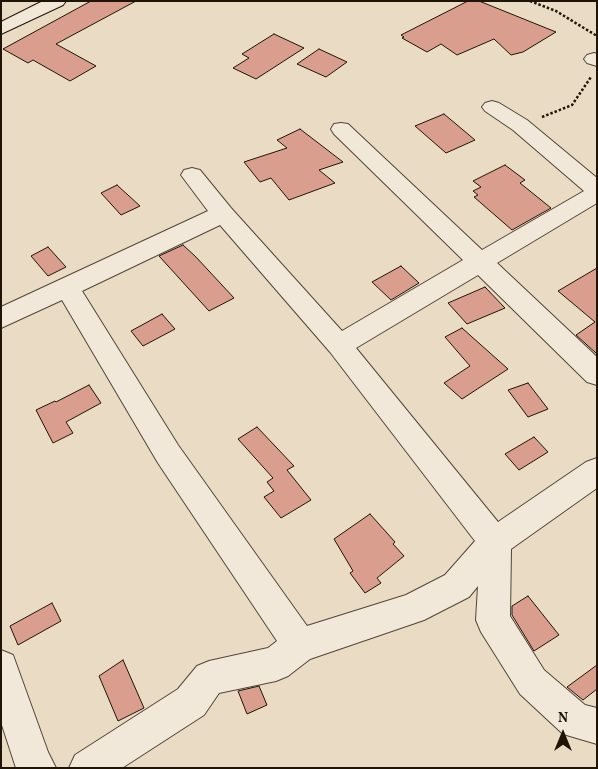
<!DOCTYPE html>
<html>
<head>
<meta charset="utf-8">
<style>
  body { margin:0 }
  #map { position:relative; width:598px; height:769px; overflow:hidden; background:#eadcc4; font-family:Vollkorn,serif }
  canvas { display:block }
  .frame { position:absolute; inset:0; border:2px solid #201406; pointer-events:none }
  .north { position:absolute; left:538px; top:709px; width:50px; height:50px; -webkit-text-stroke:4px #f1e8d9; paint-order:stroke; rotate:0deg; font-size:14px; font-weight:700; line-height:20px; text-align:center; color:#201406 }
  .north::after { content:''; display:block; margin:auto; width:18px; height:22px; background:#201406; clip-path:polygon(50% 0,100% 100%,50% 72%,0 100%) }
</style>
</head>
<body>
<div id="map">
<canvas width="598" height="769"></canvas>
<div class="frame"></div>
<div class="north">N</div>
</div>
<script>
const ctx = document.querySelector('canvas').getContext('2d');
ctx.lineJoin = 'round';
function paint(path, color) { ctx.fillStyle = color; ctx.fill(path, 'evenodd'); }
const poly = rows => new Path2D(rows.map(r => 'M' + r).join(''));
function strokePath(path, color, width, dash) { ctx.strokeStyle = color; ctx.lineWidth = width; ctx.lineCap = dash ? 'butt' : 'round'; ctx.setLineDash(dash || []); ctx.stroke(path); }
const building = poly([
  [91,1,136,1,56,44,96,66,70,81,33,60,28,63,3,49,91,1],
  [468,1,479,1,556,32,523,52,511,55,494,39,457,55,441,44,427,52,402,38,404,37,401,35,468,1],
  [274,34,304,48,256,79,233,68,249,58,242,54,274,34],
  [319,49,347,62,326,77,297,64,319,49],
  [444,114,475,140,446,153,415,126,444,114],
  [300,129,343,162,319,170,335,183,289,200,271,178,260,182,244,162,287,148,277,140,300,129],
  [505,165,525,180,520,183,551,208,512,230,474,197,478,195,473,191,481,187,473,181,505,165],
  [117,185,140,206,121,215,101,193,117,185],
  [183,245,196,257,234,298,209,311,159,256,183,245],
  [48,247,66,267,48,276,31,256,48,247],
  [401,266,419,283,391,300,372,282,401,266],
  [597,268,597,354,576,335,595,322,558,291,597,268],
  [485,287,505,308,467,324,448,303,485,287],
  [162,314,175,329,143,346,131,331,162,314],
  [462,328,508,369,462,399,444,383,470,366,445,337,462,328],
  [528,383,548,409,528,417,508,390,528,383],
  [89,385,101,403,66,422,73,433,53,443,36,410,55,401,56,402,89,385],
  [257,427,294,466,287,470,311,500,281,518,264,497,274,491,267,482,273,478,238,439,257,427],
  [534,437,548,452,519,470,505,454,534,437],
  [370,514,395,542,393,544,404,556,377,578,381,583,365,593,350,573,353,571,334,539,370,514],
  [528,596,559,635,534,651,512,615,512,606,528,596],
  [52,603,61,621,18,645,10,626,52,603],
  [123,660,144,708,118,721,99,676,123,660],
  [597,665,597,689,583,700,567,687,597,665],
  [259,686,267,705,247,714,238,691,259,686]
]);
const path = poly([
  [530,1,556,11,597,36],
  [542,117,572,105,591,77]
]);
const minor = poly([
  [594,53,597,54,597,66,587,63,584,59,587,55,594,53],
  [492,101,499,103,527,120,597,178,597,203,497,263,597,357,597,385,587,382,478,275,356,348,498,522,586,462,597,458,597,488,511,549,510,616,544,670,585,705,597,708,597,744,563,734,520,694,481,632,476,620,478,586,469,597,424,620,310,659,288,676,276,681,219,693,204,715,122,768,69,768,75,755,178,689,197,666,209,661,268,648,277,641,158,463,62,300,1,328,1,307,208,211,181,175,184,170,192,168,200,170,231,208,342,331,463,260,334,134,331,129,334,124,341,123,348,124,482,250,584,191,513,130,485,111,482,107,485,103,492,101],
  [220,225,330,352,475,541,445,575,406,595,307,626,178,445,82,291,220,225],
  [1,650,13,655,48,752,56,768,16,768,1,722,1,650]
]);
const secondary = poly([
  [43,1,66,1,63,5,1,34,1,22,43,1]
]);
paint(building, '#d99e8d');
strokePath(building, '#201406', 1);
strokePath(minor, '#524636', 2);
strokePath(secondary, '#201406', 2);
strokePath(path, '#201406', 2.5, [2.5, 2]);
paint(minor, '#f1e8d9');
paint(secondary, '#f1e8d9');
</script>
</body>
</html>
